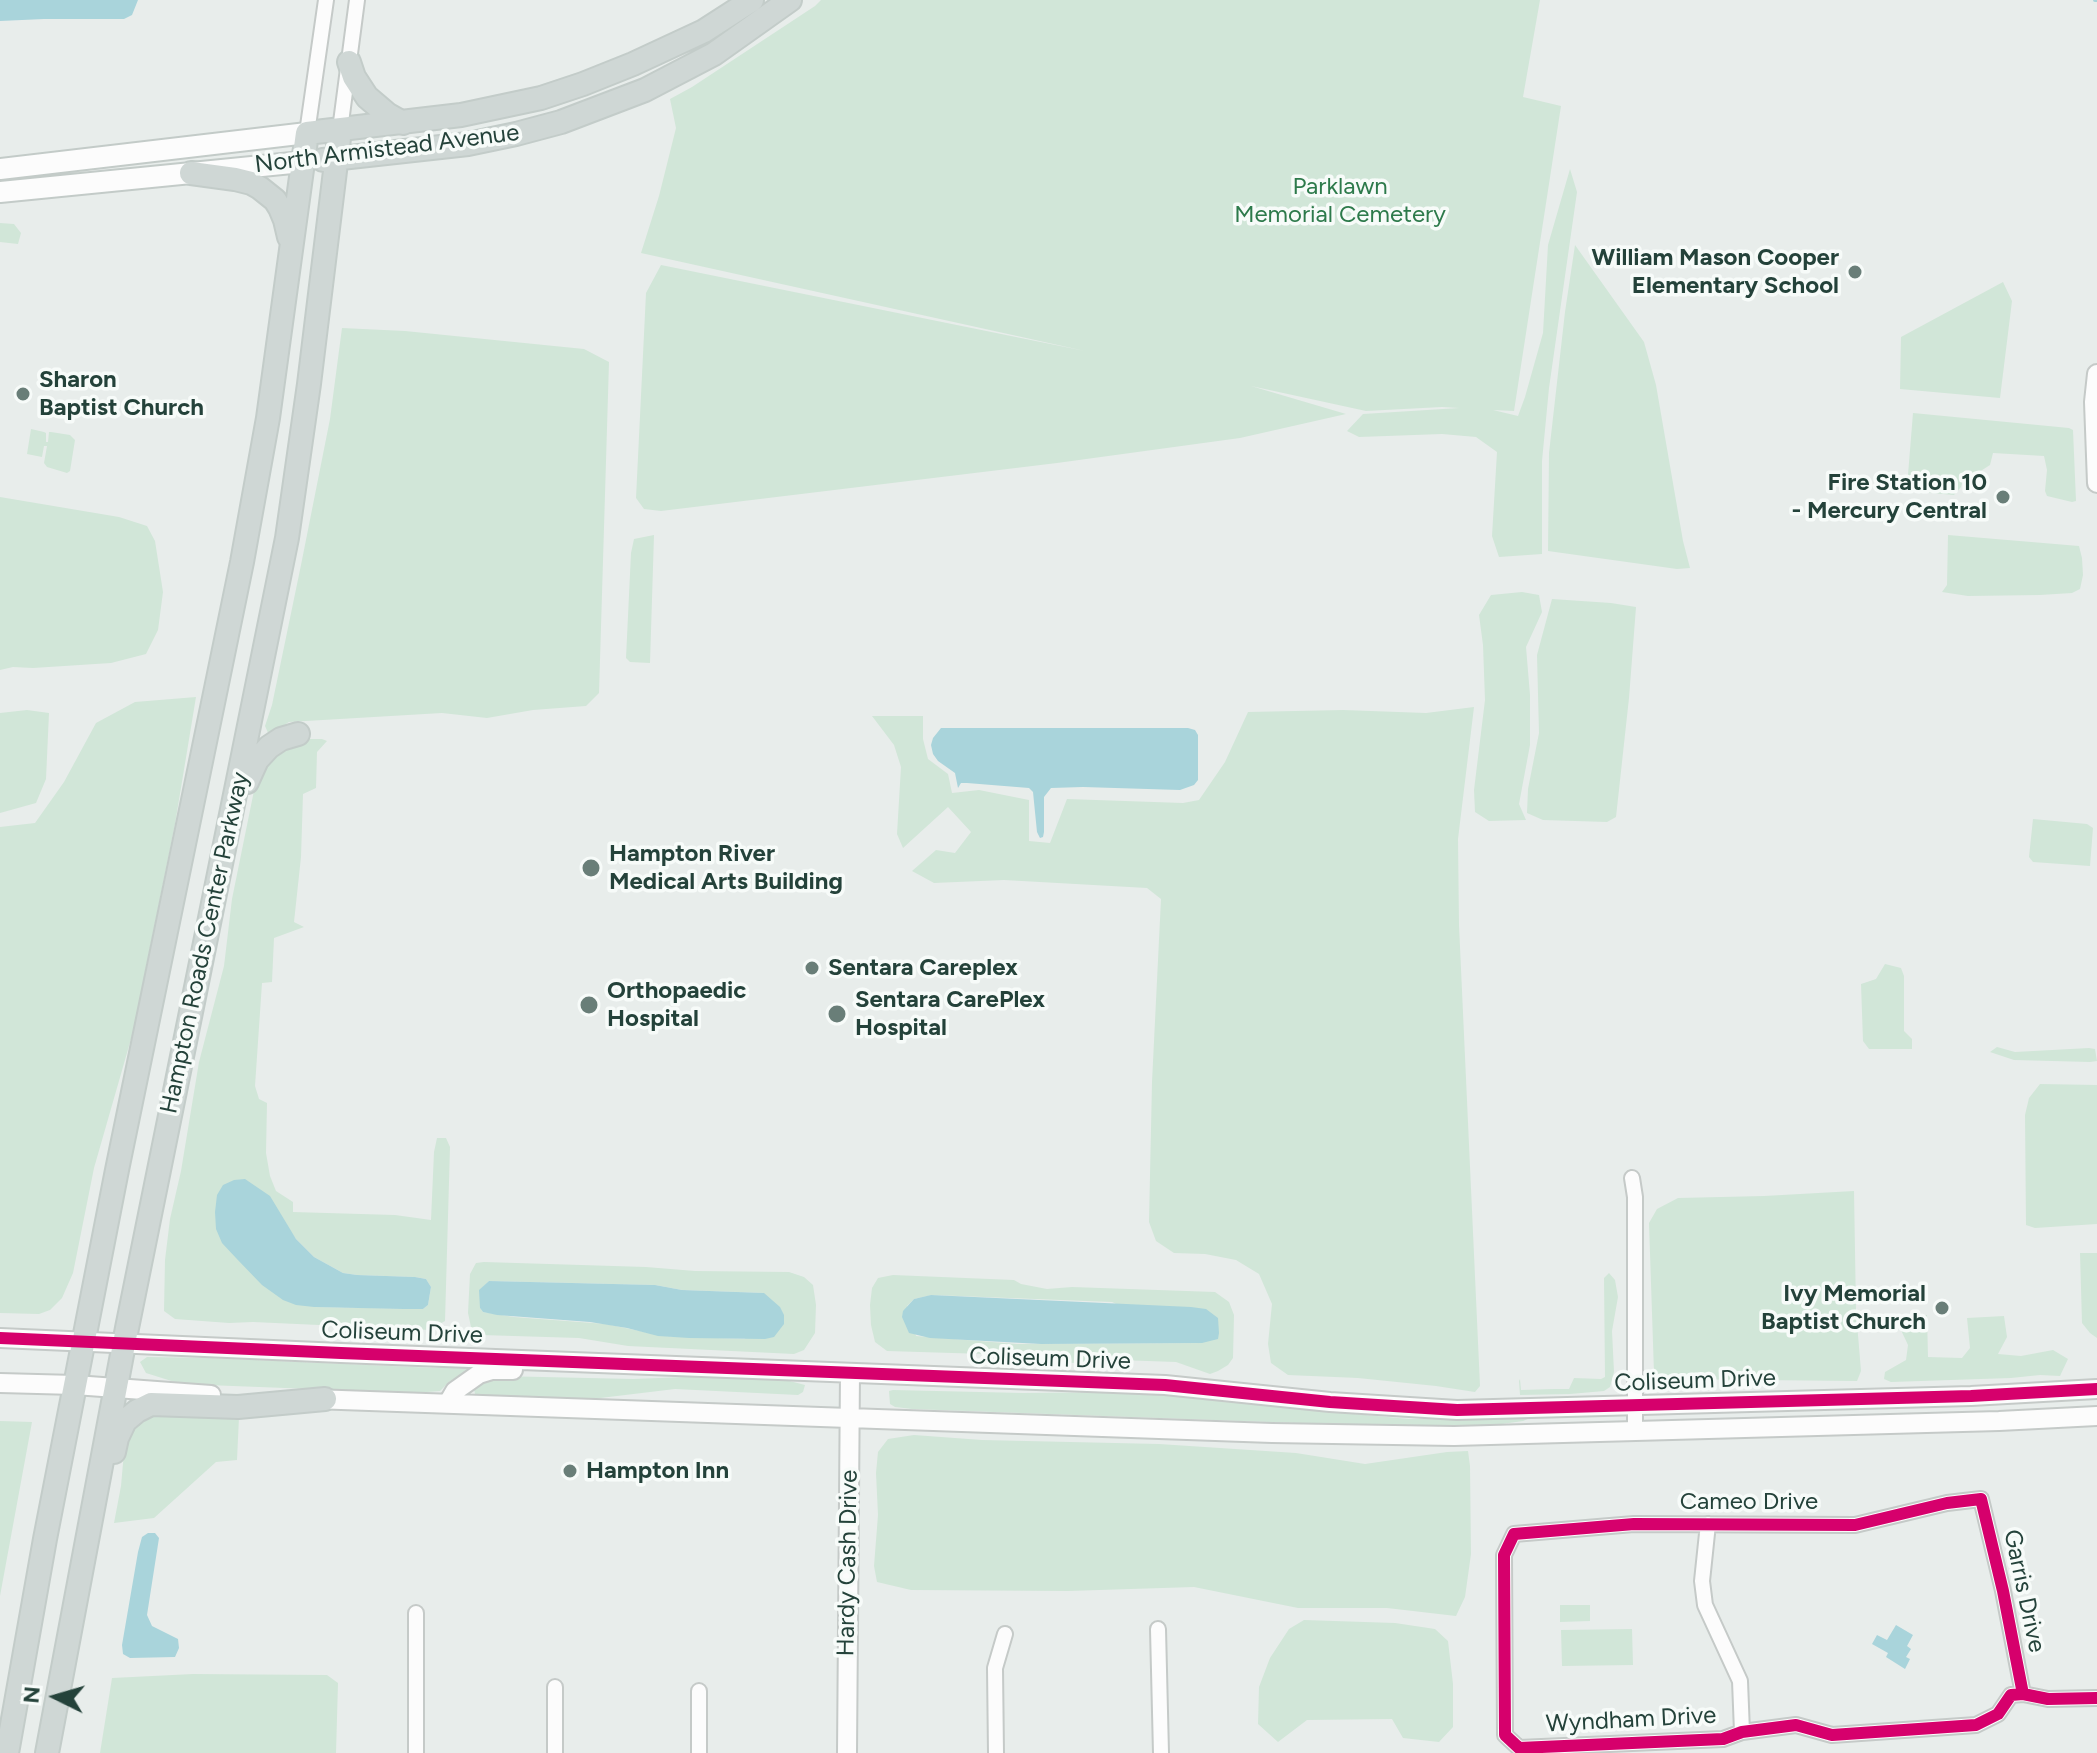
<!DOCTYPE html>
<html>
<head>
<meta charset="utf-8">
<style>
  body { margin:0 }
  #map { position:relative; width:2097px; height:1753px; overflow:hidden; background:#e8edeb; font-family:Figtree,sans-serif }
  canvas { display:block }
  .north { position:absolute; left:16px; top:1657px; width:80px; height:80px; -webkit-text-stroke:6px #f7fbf9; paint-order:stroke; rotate:275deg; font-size:22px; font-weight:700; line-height:32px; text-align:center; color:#24423a }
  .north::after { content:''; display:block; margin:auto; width:28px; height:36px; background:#24423a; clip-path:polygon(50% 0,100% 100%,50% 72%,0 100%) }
</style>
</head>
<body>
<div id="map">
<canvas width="2097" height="1753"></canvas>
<div class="north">N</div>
</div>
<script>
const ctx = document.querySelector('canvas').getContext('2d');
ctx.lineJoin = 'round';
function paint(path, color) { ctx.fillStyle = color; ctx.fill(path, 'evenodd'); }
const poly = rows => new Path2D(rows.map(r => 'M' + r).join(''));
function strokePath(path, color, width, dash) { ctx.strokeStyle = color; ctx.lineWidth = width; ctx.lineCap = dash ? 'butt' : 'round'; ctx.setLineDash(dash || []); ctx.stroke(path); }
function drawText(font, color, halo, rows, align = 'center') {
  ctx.font = font + ' Figtree,sans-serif'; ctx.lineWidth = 7; ctx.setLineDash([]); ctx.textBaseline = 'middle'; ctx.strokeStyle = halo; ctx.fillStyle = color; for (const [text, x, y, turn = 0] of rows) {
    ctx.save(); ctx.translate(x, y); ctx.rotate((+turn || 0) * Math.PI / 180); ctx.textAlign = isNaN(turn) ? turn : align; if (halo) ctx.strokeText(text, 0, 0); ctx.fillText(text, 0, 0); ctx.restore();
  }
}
const green = poly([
  [821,0,1540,0,1523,97,1561,106,1514,411,1493,410,1518,416,1525,397,1543,333,1548,245,1570,169,1577,192,1549,388,1542,461,1542,554,1499,557,1492,536,1497,452,1476,437,1442,434,1359,437,1347,431,1363,414,1459,408,1442,407,1366,411,1251,386,1346,414,1240,438,1057,463,661,511,644,509,636,498,646,293,661,265,1085,351,641,253,659,196,676,128,670,99,692,87,815,6],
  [0,223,14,224,21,233,18,244,0,242],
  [1575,245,1644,342,1656,385,1683,541,1690,568,1677,569,1548,551,1549,453,1565,312],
  [2003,282,2012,301,2000,398,1900,389,1901,337],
  [342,328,405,331,584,349,609,362,599,693,586,706,533,710,487,718,442,713,289,722,269,735,265,726,272,705,301,565,330,419],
  [1913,413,2069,428,2073,430,2076,501,2072,502,2047,496,2045,491,2047,470,2044,456,1993,453,1990,465,1976,474,1965,472,1961,487,1954,495,1910,491,1907,487],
  [31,429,44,432,46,433,46,442,48,442,49,432,51,432,70,435,75,440,70,471,67,473,47,467,44,463,47,446,44,446,42,457,27,454],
  [0,497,119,517,147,526,155,541,163,592,158,630,146,654,111,663,33,668,13,667,0,670],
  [654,535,650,663,630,662,626,658,631,553,634,539],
  [1948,535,2079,546,2082,558,2083,575,2080,589,2072,593,2040,595,1968,596,1942,592,1947,585],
  [1522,592,1539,595,1542,612,1526,647,1530,695,1530,745,1519,804,1526,820,1489,821,1475,812,1474,790,1485,700,1483,645,1479,615,1491,595],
  [1552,599,1611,603,1636,607,1629,698,1616,817,1607,822,1543,820,1527,813,1528,789,1539,733,1537,655],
  [196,697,175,824,133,1032,94,1168,73,1273,62,1298,50,1310,39,1314,0,1313,0,827,35,823,64,782,96,723,135,702],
  [1474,707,1458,839,1459,925,1480,1386,1475,1392,1436,1386,1358,1378,1288,1375,1271,1363,1268,1344,1272,1304,1259,1274,1236,1260,1205,1254,1174,1253,1156,1241,1149,1222,1152,1082,1161,899,1147,888,1004,880,934,883,912,871,936,850,955,853,971,832,948,807,903,848,897,834,901,767,894,745,872,716,923,716,923,739,928,759,948,774,952,793,979,790,1029,800,1029,841,1050,843,1067,799,1183,803,1199,800,1225,762,1248,712,1343,710,1426,713],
  [27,710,49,713,46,779,36,803,0,813,0,713],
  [305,739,322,739,327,741,317,752,316,788,303,794,301,857,294,922,304,927,274,938,272,982,262,983,255,1086,259,1099,267,1103,266,1153,270,1176,276,1191,293,1202,293,1212,395,1215,431,1220,434,1152,437,1138,446,1138,450,1147,445,1321,429,1330,253,1322,229,1323,175,1319,164,1311,165,1260,170,1219,181,1171,199,1062,224,966,232,899,258,771,280,750],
  [286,1225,296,1239,314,1257,343,1273,357,1275,415,1277,426,1279,431,1287,428,1305,423,1309,314,1307],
  [2033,819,2087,824,2093,828,2090,866,2033,862,2029,857],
  [1885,964,1901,968,1904,976,1904,1031,1912,1039,1912,1049,1869,1049,1863,1041,1861,984,1876,979],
  [1997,1047,2015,1052,2089,1048,2095,1049,2097,1061,2090,1062,2014,1060,1990,1052],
  [2040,1084,2097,1085,2097,1224,2035,1228,2026,1225,2025,1115,2029,1098],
  [1854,1191,1856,1311,1861,1371,1857,1381,1658,1379,1654,1373,1649,1223,1657,1209,1678,1198,1764,1196],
  [2080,1253,2097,1253,2097,1338,2090,1333,2082,1323],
  [484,1262,646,1267,695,1271,789,1272,804,1277,813,1285,816,1305,815,1333,804,1350,794,1354,628,1346,579,1338,481,1335,471,1327,468,1313,470,1274,476,1263],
  [489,1281,655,1285,682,1290,764,1293,745,1339,664,1336,606,1324,514,1317,483,1312,480,1308,480,1290],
  [1609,1273,1615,1280,1618,1297,1612,1331,1614,1372,1610,1387,1604,1391,1570,1394,1520,1395,1519,1381,1520,1379,1521,1390,1554,1389,1569,1389,1574,1378,1601,1379,1605,1377,1604,1278],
  [893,1275,1014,1280,1021,1284,1047,1289,1072,1287,1215,1292,1229,1302,1234,1315,1233,1358,1228,1365,1218,1371,1210,1374,1176,1362,1119,1360,1108,1364,1093,1365,985,1354,887,1351,875,1342,871,1325,870,1305,872,1288,878,1278],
  [932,1295,1112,1302,1202,1343,1017,1344,916,1336,907,1306,914,1299],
  [1907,1315,1927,1315,1928,1357,1962,1358,1970,1348,1967,1318,2004,1316,2007,1337,1998,1354,2021,1356,2053,1350,2068,1359,2060,1376,2040,1375,2011,1378,1891,1382,1884,1379,1885,1372,1906,1360,1908,1345,1900,1328,1891,1320],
  [147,1357,212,1358,435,1368,476,1367,450,1381,440,1391,415,1393,181,1384,146,1373,140,1362],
  [497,1376,633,1379,711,1376,782,1379,805,1385,803,1392,798,1395,675,1389,592,1399,480,1396,475,1394,474,1389,485,1381],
  [893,1390,1023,1393,1132,1392,1199,1397,1278,1407,1409,1419,1530,1418,1523,1421,1495,1425,1432,1428,912,1409,895,1407,890,1404,889,1391],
  [155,1415,239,1417,237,1460,216,1462,154,1518,114,1523,121,1486,124,1452,132,1429],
  [0,1421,32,1422,0,1596],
  [914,1435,982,1440,1159,1444,1296,1453,1365,1464,1447,1452,1468,1451,1470,1466,1471,1554,1465,1597,1456,1616,1387,1608,1298,1608,1194,1587,1068,1591,911,1590,877,1582,874,1566,878,1515,876,1473,878,1452,888,1439],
  [1560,1605,1590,1605,1590,1621,1560,1622],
  [1304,1620,1395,1623,1435,1629,1448,1641,1453,1684,1453,1727,1439,1742,1403,1738,1392,1719,1307,1720,1278,1742,1258,1724,1259,1687,1270,1658,1289,1629],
  [1632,1629,1633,1665,1562,1666,1561,1630],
  [193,1674,327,1675,338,1683,336,1753,100,1753,112,1678]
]);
const water = poly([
  [0,0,138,0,132,15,124,19,44,19,0,21],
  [941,728,1188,728,1195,730,1198,735,1198,780,1194,785,1180,790,1083,787,1051,788,1044,797,1044,832,1043,837,1040,838,1037,832,1033,792,1029,788,967,783,961,783,958,788,955,773,938,761,933,754,931,745,933,738],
  [245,1179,270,1196,296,1239,314,1257,343,1273,357,1275,415,1277,426,1279,431,1287,428,1305,423,1309,403,1309,314,1307,296,1305,283,1300,262,1285,236,1258,222,1243,216,1229,215,1212,217,1195,223,1185,234,1180],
  [489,1281,655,1285,682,1290,764,1293,780,1307,784,1315,784,1324,774,1337,765,1339,689,1338,658,1336,627,1328,590,1322,497,1315,483,1312,480,1308,479,1290],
  [931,1295,1191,1307,1206,1309,1218,1318,1219,1333,1218,1339,1202,1343,1041,1344,930,1338,909,1333,902,1317,903,1311,914,1299],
  [148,1533,155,1533,159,1538,147,1615,152,1626,178,1639,179,1648,175,1657,130,1658,123,1654,122,1645,138,1552,142,1537],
  [1896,1625,1913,1635,1907,1646,1911,1649,1906,1657,1910,1659,1905,1669,1886,1657,1888,1653,1872,1644,1877,1635,1887,1640]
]);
const stream = poly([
  [2095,0,2097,0]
]);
const minor = poly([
  [340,130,357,0],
  [307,133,326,0],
  [1632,1178,1635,1197,1635,1432],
  [1708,1524,1702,1581,1705,1605,1740,1681,1742,1732],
  [416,1613,416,1753],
  [1158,1629,1161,1753],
  [555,1687,555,1753],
  [2023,1694,2003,1591,1981,1499,1947,1503,1855,1525,1634,1524,1514,1534,1504,1555,1505,1735,1519,1748,1723,1739,1742,1732,1796,1725,1832,1735,1976,1725,1998,1714,2011,1695,2023,1694,2048,1699,2097,1698],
  [699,1753,699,1691],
  [996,1753,995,1668,1005,1634]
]);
const tertiary = poly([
  [2097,374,2094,402,2097,483],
  [0,1338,341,1353,1165,1385,1330,1402,1457,1410,1971,1396,2097,1389],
  [0,1383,75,1385,211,1395],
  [313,1399,1272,1433,1454,1436,1999,1421,2097,1416],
  [448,1403,455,1391,479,1374,492,1370,513,1370],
  [847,1753,850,1373]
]);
const secondary = poly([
  [0,169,307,133],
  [0,192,302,162]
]);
const primary = poly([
  [349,62,354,77,367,97,387,114,403,123],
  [323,160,468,144,516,134,561,122,645,90,714,54,790,0],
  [191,173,235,179,251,183,260,188,275,200,280,208,285,220,289,237],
  [247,782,257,760,269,747,281,739,298,734],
  [114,1452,117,1438,125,1421,137,1411,151,1404,238,1407,325,1399],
  [7,1753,45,1539,117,1170,242,562,268,418,307,133,461,115,541,98,583,84,633,64,704,31,752,0],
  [47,1753,127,1328,287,538,309,384,340,130]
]);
const cycleway = poly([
  [0,1338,341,1353,1165,1385,1330,1402,1457,1410,1971,1396,2097,1389],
  [2023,1694,2003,1591,1981,1499,1947,1503,1855,1525,1634,1524,1514,1534,1504,1555,1505,1735,1519,1748,1723,1739,1742,1732,1796,1725,1832,1735,1976,1725,1998,1714,2011,1695,2023,1694,2048,1699,2097,1698]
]);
const markers = [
  [1855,272,8,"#697e78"],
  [23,394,8,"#697e78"],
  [2003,497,8,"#697e78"],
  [591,868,10,"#697e78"],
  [812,968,8,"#697e78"],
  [589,1005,10,"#697e78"],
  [837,1014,10,"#697e78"],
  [1942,1308,8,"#697e78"],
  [570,1471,8,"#697e78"]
];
const streetNames = [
  ["North Armistead Avenue",387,149,-7],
  ["Hampton Roads Center Parkway",205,943,-78],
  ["Coliseum Drive",402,1333,2],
  ["Coliseum Drive",1050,1359,2],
  ["Coliseum Drive",1695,1381,-2],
  ["Cameo Drive",1749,1502],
  ["Hardy Cash Drive",848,1563,-89],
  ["Garris Drive",2024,1591,78],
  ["Wyndham Drive",1631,1720,-3]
];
const parkNames = [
  ["Parklawn",1340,187],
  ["Memorial Cemetery",1340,215]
];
const poiNames = [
  ["William Mason Cooper",1839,258,"right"],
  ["Elementary School",1839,286,"right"],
  ["Sharon",39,380],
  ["Baptist Church",39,408],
  ["Fire Station 10",1987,483,"right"],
  ["- Mercury Central",1987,511,"right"],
  ["Hampton River",609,854],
  ["Medical Arts Building",609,882],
  ["Sentara Careplex",828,968],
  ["Orthopaedic",607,991],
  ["Hospital",607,1019],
  ["Sentara CarePlex",855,1000],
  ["Hospital",855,1028],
  ["Ivy Memorial",1926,1294,"right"],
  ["Baptist Church",1926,1322,"right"],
  ["Hampton Inn",586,1471]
];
paint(green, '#d1e6d8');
paint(water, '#a9d4db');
strokePath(stream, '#a9d4db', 4);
strokePath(minor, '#c5cac8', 18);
strokePath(tertiary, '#c5cac8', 22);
strokePath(secondary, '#c3cbc8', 24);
strokePath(primary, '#c3ccc9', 26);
strokePath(minor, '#fcfcfc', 14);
strokePath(tertiary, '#fcfcfc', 18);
strokePath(secondary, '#fcfcfc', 20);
strokePath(primary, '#cfd7d5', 22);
strokePath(cycleway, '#d6006c', 12);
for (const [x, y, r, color] of markers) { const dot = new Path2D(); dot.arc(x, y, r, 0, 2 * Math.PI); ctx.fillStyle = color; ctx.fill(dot); strokePath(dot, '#f7fbf9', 3); }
drawText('24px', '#24423a', '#f7fbf9', streetNames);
drawText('24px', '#2d7a4b', '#f7fbf9', parkNames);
drawText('bold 24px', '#24423a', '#f7fbf9', poiNames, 'left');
</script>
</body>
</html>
